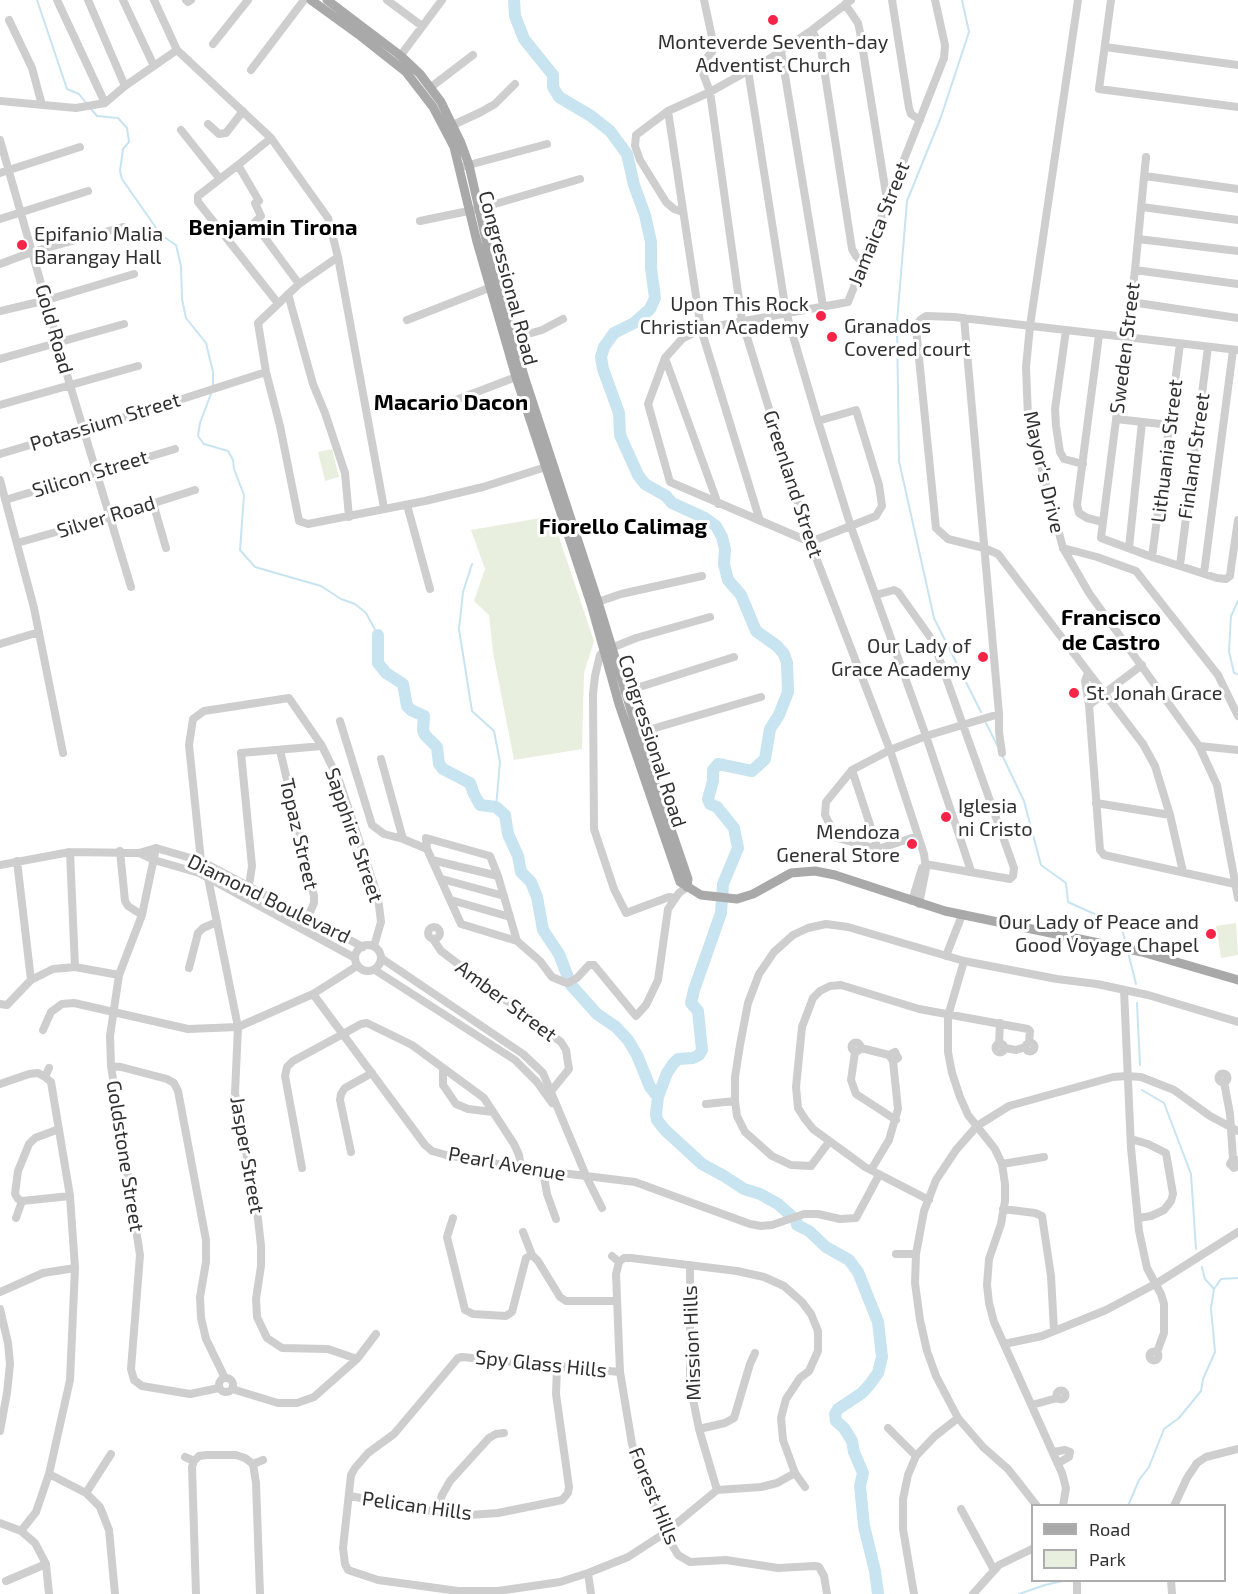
<!DOCTYPE html>
<html>
<head>
<meta charset="utf-8">
<style>
  body { margin:0 }
  #map { position:relative; width:1238px; height:1594px; overflow:hidden; background:#fff; font-family:"Exo 2",sans-serif }
  canvas { display:block }
  .legend { position:absolute; left:1031px; top:1504px; width:195px; height:78px; box-sizing:border-box; background:#fff; border:2px solid #adadad; margin:0; padding:8px 10px; list-style:none; font-size:18px; color:#313131 }
  .legend li { display:flex; align-items:center; gap:12px; height:30px }
  .legend b { width:30px; border:2px solid #adadad }
</style>
</head>
<body>
<div id="map">
<canvas width="1238" height="1594"></canvas>
<ul class="legend">
<li><b style="height:8px;background:#a9a9a9"></b>Road</li>
<li><b style="height:16px;background:#e8efde"></b>Park</li>
</ul>
</div>
<script>
const ctx = document.querySelector('canvas').getContext('2d');
ctx.lineJoin = 'round';
function paint(path, color) { ctx.fillStyle = color; ctx.fill(path, 'evenodd'); }
const poly = rows => new Path2D(rows.map(r => 'M' + r).join(''));
function strokePath(path, color, width, dash) { ctx.strokeStyle = color; ctx.lineWidth = width; ctx.lineCap = dash ? 'butt' : 'round'; ctx.setLineDash(dash || []); ctx.stroke(path); }
function drawText(font, color, halo, rows, align = 'center') {
  ctx.font = font + ' "Exo 2",sans-serif'; ctx.lineWidth = 6; ctx.setLineDash([]); ctx.textBaseline = 'middle'; ctx.strokeStyle = halo; ctx.fillStyle = color; for (const [text, x, y, turn = 0] of rows) {
    ctx.save(); ctx.translate(x, y); ctx.rotate((+turn || 0) * Math.PI / 180); ctx.textAlign = isNaN(turn) ? turn : align; if (halo) ctx.strokeText(text, 0, 0); ctx.fillText(text, 0, 0); ctx.restore();
  }
}
const green = poly([
  [332,449,339,477,325,481,318,452],
  [552,516,594,641,584,673,582,749,514,760,493,652,489,615,474,601,485,569,471,530],
  [1236,923,1238,955,1221,958,1216,926]
]);
const stream = poly([
  [37,0,67,89,79,94,87,104],
  [962,0,969,32,941,117,907,201,897,322,899,461,934,618,981,712],
  [91,109,97,116,118,118,127,128,129,142,123,149,120,171,122,179,161,235,176,245,181,266,182,299,186,318,206,343,213,372,213,386],
  [212,391,200,423,198,436,204,444,228,451,233,460,234,469,244,495,240,550,255,567,321,586,341,599,355,604,366,613,378,635],
  [472,564,463,592,459,629,472,711,494,731,500,762,496,807],
  [1238,601,1231,616,1229,651,1234,673,1238,674],
  [986,723,998,747],
  [1002,755,1024,801,1041,865,1066,883,1068,902,1121,926,1127,947],
  [1128,952,1136,984],
  [1137,1003,1140,1065],
  [1142,1090,1164,1103,1191,1174,1196,1249],
  [1202,1267,1205,1279,1214,1289],
  [1128,1506,1139,1480,1149,1467,1164,1429,1179,1418,1201,1391,1203,1379,1215,1352,1211,1308,1214,1289,1221,1279,1238,1278],
  [1019,1594,1045,1585,1067,1580]
]);
const river = poly([
  [514,0,515,16,524,39,553,75,553,87,559,97,591,116,610,131,627,154,634,185,645,215,651,242,651,268,655,298,650,309,634,323,614,333,604,347,601,357,603,369,619,413,620,435,638,475,645,484,666,496,672,503,705,518,716,526,722,537,725,549,724,564,728,580,741,595,756,631,777,646,784,654,787,663,788,692,779,715,770,729,765,759,752,771,718,764,713,770,713,781,708,799,710,804,717,807,734,828,738,848,723,884,721,913,694,990,691,1003,698,1011,702,1050,699,1055,693,1058,678,1059,673,1064,667,1073,658,1097,656,1114,657,1120,665,1130,702,1164,724,1176,744,1189,760,1194,778,1204,796,1220,797,1225,809,1231,826,1247,849,1260,858,1272,878,1322,882,1357,878,1373,870,1384,862,1393,838,1409,835,1414,836,1421,844,1428,852,1441,854,1452,863,1473,860,1486,864,1526,875,1571,878,1594],
  [378,635,378,663,386,673,403,684,407,706,411,710,424,716,423,730,425,735,437,747,439,764,443,769,470,783,474,794,480,805,496,807,505,815,508,834,518,856,521,872,531,882,537,897,543,930,559,954,571,985,597,1014,616,1027,628,1040,637,1055,650,1087,658,1097]
]);
const minor = poly([
  [57,0,105,103],
  [88,0,125,86],
  [123,0,154,66],
  [154,0,177,50,271,138,328,218,338,257,384,508],
  [186,0,188,2,191,0],
  [387,0,422,26],
  [704,0,713,42,712,52,701,64,701,68,710,92,742,321,810,542,890,750,924,854,926,869,919,904],
  [892,0,909,108,911,114,920,120],
  [1078,0,1030,326,1026,367,1028,417,1063,548,1089,593,1199,746,1217,785,1238,898],
  [1111,0,1099,89,1238,107],
  [845,4,858,23,860,32,887,200],
  [9,20,32,68,42,105],
  [812,30,821,49,852,249,856,256,863,263],
  [213,44,248,0],
  [1105,47,1238,65],
  [781,51,823,306],
  [398,59,442,0],
  [251,70,304,0],
  [748,70,786,312,818,421,851,527,926,736,971,871],
  [431,87,473,55],
  [0,101,76,108,105,103,125,86,177,50],
  [668,111,701,329,760,521],
  [208,124,219,134,226,133,243,111],
  [453,125,481,112,495,104,515,84],
  [181,130,220,179],
  [0,140,70,385,131,587],
  [1146,157,1135,270,1101,538,1152,557,1217,578,1226,579,1230,576,1231,568,1238,520],
  [238,165,271,138],
  [465,166,547,144],
  [0,173,80,147],
  [1145,176,1238,189],
  [1142,207,1238,220],
  [683,212,674,209,666,202,640,160,635,146,636,135,668,111,710,92,769,59,812,30,851,0],
  [0,219,88,191],
  [420,221,478,209,580,179],
  [1138,239,1238,251],
  [338,257,299,284,258,323,266,372,280,426,299,521,308,524,425,501,483,487,546,467],
  [0,264,32,252,123,227],
  [1135,270,1238,284],
  [288,294,313,384,325,413,345,473,349,517],
  [277,302,198,202,198,196,238,165,259,201,255,203,261,216,255,222,257,227,299,284],
  [1131,302,1238,318],
  [0,311,47,300,134,274],
  [964,318,999,714,999,732,1002,753],
  [407,320,489,288],
  [1066,330,1055,409,1056,426,1060,452,1064,459,1083,464],
  [1099,335,1077,505,1079,513,1087,518,1103,522],
  [514,338,542,330,563,319],
  [665,358,718,504],
  [0,359,124,324],
  [0,405,138,366],
  [435,408,516,377],
  [1116,419,1170,425],
  [0,454,148,410,266,372],
  [0,480,34,608,63,753],
  [5,500,175,449],
  [153,503,166,548],
  [407,505,430,589],
  [810,542,670,482,648,404,665,358,682,339,701,329,848,302,944,58,945,45,935,0],
  [810,542,876,516,882,506,879,485,856,410,818,421],
  [17,543,110,517,195,490],
  [1063,548,1097,557,1136,571,1218,675,1238,716],
  [1129,548,1142,422],
  [1152,557,1180,344],
  [1180,565,1208,347],
  [1204,573,1233,350],
  [876,595,894,590,898,592,933,641,1014,868,1013,876,1010,879,925,864],
  [592,604,621,594,702,576],
  [0,644,39,632],
  [1142,665,1089,705,1100,850,1104,855,1235,884],
  [1088,673,1085,681,1089,705],
  [624,692,734,657],
  [340,721,372,825,384,834,403,839,427,849,461,924,517,941,540,961,552,977,564,982,568,983,577,978,589,965,594,965,636,1016,646,1005,658,980,668,909,679,893,687,887],
  [638,733,761,697],
  [1199,746,1238,750],
  [280,750,314,896,314,903,308,917],
  [381,759,403,839],
  [852,770,878,849],
  [1096,803,1170,815,1155,766,1143,744,998,554,984,548,948,539,936,528,916,328,920,320,926,316,954,317,1238,350],
  [1170,815,1183,872],
  [918,836,878,849,837,838,825,815,826,802,852,770,890,750,926,736,999,714],
  [156,848,142,915,119,975,110,1036,111,1066,140,1255,131,1369,134,1380,142,1386,190,1394,219,1388],
  [427,849,426,838,490,856,498,876],
  [120,851,125,901,128,906,142,915],
  [70,852,75,967],
  [139,853,154,860,199,873,355,958],
  [432,860,498,876,517,941],
  [17,861,31,980],
  [0,865,70,852,139,853,156,848,201,861,363,947],
  [442,879,504,896],
  [249,886,252,866,241,753,322,746],
  [675,898,669,897,626,913,614,889,594,829,593,694,595,676,600,655,604,651,636,638,710,617],
  [451,900,510,917],
  [912,901,922,868],
  '428 933a6 6 0 1 1 12 0a6 6 0 1 1-12 0Z',
  [433,939,441,951,561,1042,566,1050,569,1069,548,1095],
  '355 958a13 13 0 1 1 26 0a13 13 0 1 1-26 0Z',
  [946,956,962,915],
  [381,958,523,1054,543,1073,587,1178,602,1208],
  [964,961,948,1016,948,1052,952,1073,960,1097,968,1115,995,1149,1002,1164,1005,1184,1005,1201,1001,1224,989,1259,987,1285,989,1303,994,1322,1062,1473,1066,1488,1063,1506],
  [189,968,198,933,203,928,217,922],
  [375,970,515,1060,537,1082,552,1103],
  [1124,990,1131,1148,1139,1231,1147,1268,1161,1294,1164,1304,1164,1333,1157,1352],
  [313,994,425,1145,432,1151,446,1155,521,1168,635,1182,750,1224,761,1226,772,1225,804,1214,818,1214,840,1219,856,1218,879,1175],
  [0,1004,7,1005,31,980,53,969,75,967,119,975],
  [43,1030,51,1012,62,1004,74,1003,188,1029,238,1027,313,994,357,966],
  '851.5 1047a4.5 4.5 0 1 1 9 0a4.5 4.5 0 1 1-9 0Z',
  '1025.5 1047a4.5 4.5 0 1 1 9 0a4.5 4.5 0 1 1-9 0Z',
  '995.5 1048a4.5 4.5 0 1 1 9 0a4.5 4.5 0 1 1-9 0Z',
  [999,1044,1000,1023],
  [861,1048,889,1055],
  [1005,1048,1016,1050,1025,1047],
  [855,1052,851,1080,856,1094,896,1120],
  [111,1066,121,1067,167,1079,174,1083,178,1091,206,1240,206,1262,200,1297,201,1318,206,1339,225,1378],
  [443,1068,443,1085,456,1104,468,1109,493,1112],
  '1218.5 1078a4.5 4.5 0 1 1 9 0a4.5 4.5 0 1 1-9 0Z',
  [45,1077,49,1068],
  [1224,1082,1230,1114,1233,1159],
  [0,1084,29,1074,38,1073,45,1077,51,1082,70,1196,75,1268,70,1380,49,1474,36,1512,21,1531],
  [706,1104,735,1101],
  [59,1129,35,1138,29,1144,18,1171,15,1194,18,1199,22,1201,70,1196],
  [1131,1139,1148,1144,1166,1153,1173,1194,1171,1201,1164,1210,1151,1216,1138,1218],
  [829,1142,811,1166,791,1165,772,1156,745,1132,737,1116,735,1101,735,1077,740,1045,748,1003,759,974,774,952,793,935,808,928,826,924,848,927,964,961,1057,979,1097,984,1148,995,1238,1022],
  [351,1152,340,1100,341,1094,345,1088,372,1073],
  [1238,1160,1233,1159,1230,1164,1234,1168,1238,1166],
  [1002,1164,1044,1157],
  [302,1168,285,1076,287,1067,293,1061,343,1034,361,1024,367,1023,412,1045,484,1098,514,1144,519,1155,521,1168],
  [871,1170,889,1140,898,1109,893,1061,889,1055,895,1052,898,1058,893,1061],
  [543,1171,547,1194,556,1219],
  [929,1200,865,1167,813,1129,805,1119,798,1108,796,1087,802,1027,813,998,820,991,830,986,841,985,919,1009,1028,1029,1030,1031,1029,1042],
  [1003,1209,1035,1213,1042,1216,1051,1276,1054,1331],
  [16,1218,22,1201],
  [453,1218,447,1237,465,1310,473,1314,506,1316,512,1312,526,1258,532,1255,538,1261,560,1297,566,1301,617,1301],
  [523,1232,532,1255],
  [896,1254,916,1254],
  [612,1256,619,1262],
  [690,1265,690,1384,699,1429,717,1490],
  [0,1292,43,1273,75,1268],
  [0,1309,8,1343,10,1364,7,1393,0,1431],
  [1004,1344,1042,1336,1106,1310,1159,1282,1238,1232],
  '1149.5 1356a4.5 4.5 0 1 1 9 0a4.5 4.5 0 1 1-9 0Z',
  [357,1359,328,1349,282,1348,267,1338,257,1317,256,1299,261,1266,261,1246,257,1210,235,1093,238,1027,208,878,201,861,189,745,193,719,204,711,289,698,322,746,340,783,378,897,381,922,374,946],
  [620,1372,462,1357,458,1358,394,1434,368,1453,355,1468,351,1475,343,1548,345,1564,348,1570,378,1580,458,1591,498,1591,560,1582,588,1573,628,1557,665,1533,717,1490,761,1487,777,1483,795,1473,783,1440,781,1418,786,1399,800,1378,809,1371,818,1351,818,1331,811,1314,802,1302,784,1286,764,1277,737,1271,631,1258,624,1258,619,1262,616,1274,620,1372,632,1444,639,1469,665,1533,678,1555,690,1562,726,1560,778,1568,815,1566,819,1567,824,1576,827,1594],
  '219 1385a7 7 0 1 1 14 0a7 7 0 1 1-14 0Z',
  [232,1389,278,1403,297,1403,314,1397,357,1359,376,1334],
  '1056.5 1395a4.5 4.5 0 1 1 9 0a4.5 4.5 0 1 1-9 0Z',
  [1032,1405,1057,1398],
  [888,1428,916,1456],
  [699,1429,725,1423,734,1418,750,1364,755,1353],
  [1053,1452,1065,1450,1070,1452,1069,1457,1058,1463],
  [185,1457,194,1461],
  [253,1464,263,1460],
  [795,1473,805,1487],
  [49,1474,86,1493,100,1507,109,1530,115,1594],
  [86,1493,111,1454],
  [350,1496,437,1512,470,1515,498,1513,562,1500,568,1493,569,1487,556,1394,557,1367],
  [1037,1506,1008,1469,983,1447,958,1418,936,1376,927,1351,920,1320,915,1283,916,1254,924,1211,936,1180,956,1150,977,1126,1009,1106,1113,1077,1127,1076,1141,1077,1174,1090,1210,1116,1238,1131],
  [1174,1506,1187,1478,1197,1463,1206,1457,1238,1449],
  [961,1509,994,1570],
  [437,1512,442,1495,450,1481,489,1438,496,1434,504,1433],
  [0,1523,21,1531,35,1543,46,1564,49,1594],
  [588,1573,591,1594],
  [1077,1580,1077,1594],
  [1171,1580,1172,1594],
  [6,1581,46,1564],
  [196,1594,192,1467,194,1461,199,1456,207,1455,236,1455,245,1458,253,1464,256,1483,260,1594],
  [914,1594,903,1529,903,1499,908,1475,916,1456,935,1436,958,1418],
  [973,1594,999,1565,1032,1549]
]);
const major = poly([
  [311,0,358,34,406,72,433,107,454,147,477,242,516,377,591,604,619,704,680,882,701,895,737,899,753,894,791,873,815,871,835,875,945,911,1142,952,1238,980],
  [327,0,401,56,420,74,441,102,461,143,469,165,497,288,511,329,524,376,598,602,638,733,688,879,687,887]
]);
const markers = [
  [773,20,6,"#f72447"],
  [22,245,6,"#f72447"],
  [821,316,6,"#f72447"],
  [832,337,6,"#f72447"],
  [983,657,6,"#f72447"],
  [1074,693,6,"#f72447"],
  [946,817,6,"#f72447"],
  [912,844,6,"#f72447"],
  [1211,934,6,"#f72447"]
];
const poiNames = [
  ["Monteverde Seventh-day",773,42,"center"],
  ["Adventist Church",773,65,"center"],
  ["Epifanio Malia",34,234],
  ["Barangay Hall",34,257],
  ["Upon This Rock",809,304,"right"],
  ["Christian Academy",809,327,"right"],
  ["Granados",844,326],
  ["Covered court",844,349],
  ["Our Lady of",971,646,"right"],
  ["Grace Academy",971,669,"right"],
  ["St. Jonah Grace",1086,693],
  ["Iglesia",958,806],
  ["ni Cristo",958,829],
  ["Mendoza",900,832,"right"],
  ["General Store",900,855,"right"],
  ["Our Lady of Peace and",1199,922,"right"],
  ["Good Voyage Chapel",1199,945,"right"]
];
const streetNames = [
  ["Jamaica Street",879,224,-68],
  ["Congressional Road",508,278,75],
  ["Gold Road",54,329,74],
  ["Sweden Street",1125,348,-83],
  ["Potassium Street",105,422,-17],
  ["Lithuania Street",1167,451,-83],
  ["Finland Street",1194,456,-82],
  ["Mayor's Drive",1044,472,77],
  ["Silicon Street",90,474,-17],
  ["Greenland Street",793,484,72],
  ["Silver Road",106,517,-17],
  ["Congressional Road",652,741,72],
  ["Topaz Street",299,834,77],
  ["Sapphire Street",354,835,71],
  ["Diamond Boulevard",269,899,26],
  ["Amber Street",506,1001,37],
  ["Jasper Street",247,1155,80],
  ["Goldstone Street",125,1156,81],
  ["Pearl Avenue",507,1164,10],
  ["Mission Hills",692,1343,-92],
  ["Spy Glass Hills",541,1364,6],
  ["Forest Hills",654,1496,68],
  ["Pelican Hills",417,1506,8]
];
const quarterNames = [
  ["Benjamin Tirona",273,228],
  ["Macario Dacon",451,403],
  ["Fiorello Calimag",623,527],
  ["Francisco",1111,618],
  ["de Castro",1111,643]
];
paint(green, '#e8efde');
strokePath(stream, '#c8e4f0', 2);
strokePath(river, '#c8e4f0', 12);
strokePath(minor, '#cecece', 8);
strokePath(major, '#a9a9a9', 9);
for (const [x, y, r, color] of markers) { const dot = new Path2D(); dot.arc(x, y, r, 0, 2 * Math.PI); ctx.fillStyle = color; ctx.fill(dot); strokePath(dot, '#fff', 2); }
drawText('20px', '#313131', '#fff', poiNames, 'left');
drawText('20px', '#313131', '#fff', streetNames);
drawText('bold 22px', '#000', '#fff', quarterNames);
</script>
</body>
</html>
